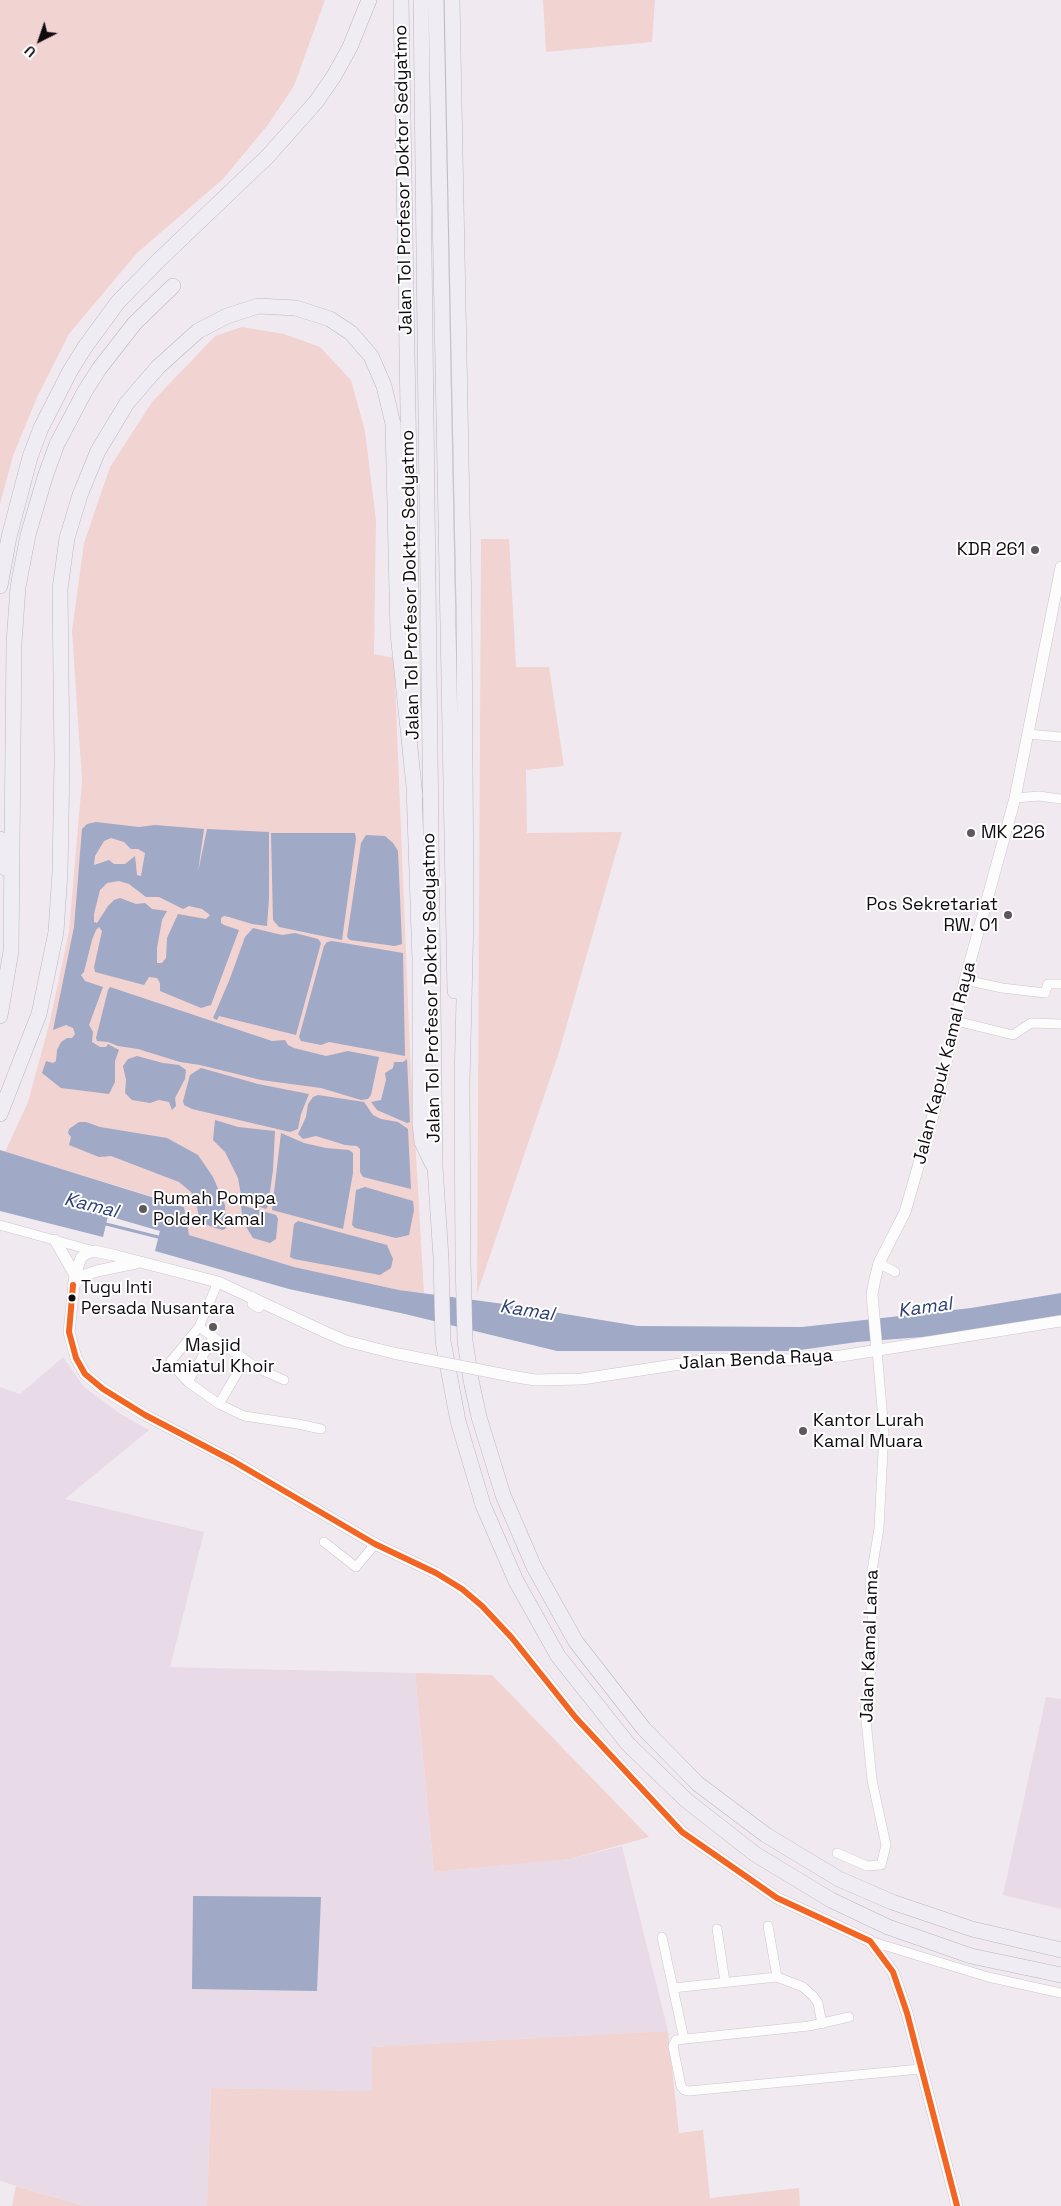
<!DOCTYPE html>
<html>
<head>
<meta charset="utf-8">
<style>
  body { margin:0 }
  #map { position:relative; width:1061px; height:2206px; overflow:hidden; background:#f0eaf0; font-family:"Space Grotesk",sans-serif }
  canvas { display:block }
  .north { position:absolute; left:15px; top:15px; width:50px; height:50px; -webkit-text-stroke:4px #fff; paint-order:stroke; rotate:221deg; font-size:14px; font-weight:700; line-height:20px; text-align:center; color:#0f0a0e }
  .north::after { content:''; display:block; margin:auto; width:18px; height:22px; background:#0f0a0e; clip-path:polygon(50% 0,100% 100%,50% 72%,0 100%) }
</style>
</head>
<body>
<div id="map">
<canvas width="1061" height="2206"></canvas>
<div class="north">U</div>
</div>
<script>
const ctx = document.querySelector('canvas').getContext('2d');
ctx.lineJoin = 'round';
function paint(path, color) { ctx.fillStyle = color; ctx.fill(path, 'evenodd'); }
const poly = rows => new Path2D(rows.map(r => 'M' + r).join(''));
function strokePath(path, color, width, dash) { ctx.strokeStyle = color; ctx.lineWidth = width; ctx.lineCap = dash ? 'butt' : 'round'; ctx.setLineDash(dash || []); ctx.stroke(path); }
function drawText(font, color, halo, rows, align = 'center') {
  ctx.font = font + ' "Space Grotesk",sans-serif'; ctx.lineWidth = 4; ctx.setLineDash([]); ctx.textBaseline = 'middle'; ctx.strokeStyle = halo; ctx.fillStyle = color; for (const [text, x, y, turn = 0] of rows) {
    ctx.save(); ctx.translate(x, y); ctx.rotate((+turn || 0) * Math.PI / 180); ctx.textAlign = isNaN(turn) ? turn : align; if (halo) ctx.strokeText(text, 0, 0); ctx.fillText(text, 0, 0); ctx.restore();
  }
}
const built = poly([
  [63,1357,84,1387,119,1413,149,1430,65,1499,204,1532,170,1667,415,1673,434,1872,570,1859,622,1846,668,2031,372,2047,373,2091,211,2088,207,2206,84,2206,0,2181,0,1387,20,1394],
  [1046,1697,1061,1699,1061,1909,1003,1895]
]);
const green = poly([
  [0,0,325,0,294,86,267,126,223,179,137,253,69,334,38,395,13,456,0,504],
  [543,0,655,0,652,42,546,52],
  [242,327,284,334,320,347,351,380,365,431,376,520,374,654,394,658,410,1052,424,1293,399,1290,294,1267,188,1235,184,1206,5,1152,28,1102,50,1021,69,931,82,781,72,631,84,543,110,467,152,402,215,336],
  [481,539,509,539,516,667,549,667,564,766,526,770,527,833,622,832,559,1052,477,1294],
  [415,1673,492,1675,649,1837,570,1859,434,1872],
  [668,2031,679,2133,703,2130,710,2198,799,2188,800,2206,207,2206,211,2088,372,2091,372,2047],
  [16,2186,84,2206,12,2206]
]);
const water = poly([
  [96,822,139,827,155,825,204,829,198,872,207,829,269,832,269,898,267,926,252,924,229,917,224,916,221,918,221,923,224,925,239,930,211,1005,201,1008,160,991,160,983,157,978,149,977,144,985,95,972,94,967,102,931,99,927,96,930,92,940,84,972,81,975,85,981,103,987,89,1025,93,1032,92,1042,100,1047,106,1047,108,1044,119,1050,115,1061,115,1082,109,1094,61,1088,42,1073,46,1061,53,1063,56,1061,57,1050,61,1042,67,1038,72,1038,75,1034,73,1028,66,1025,53,1030,74,927,82,829,87,824],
  [111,838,124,842,131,849,138,849,145,853,141,876,137,875,135,856,125,864,114,864,109,860,94,865,95,856,104,841],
  [119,881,129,884,146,897,159,897,183,909,189,906,202,909,210,915,206,919,178,914,167,938,166,958,162,963,157,963,157,948,162,920,167,911,152,909,145,903,136,904,120,898,114,900,108,906,97,923,94,922,94,914,100,890,107,883],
  [271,833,355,833,356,839,342,940,279,927,273,920],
  [366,835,385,836,393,843,398,851,402,944,395,946,350,940,347,937,361,843],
  [253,928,282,935,295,933,318,939,321,943,296,1035,219,1016,217,1020,213,1018,229,981,245,937],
  [332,941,403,953,405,1056,329,1042,321,1045,301,1041,299,1037,324,946,327,942],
  [110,987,272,1041,285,1040,288,1045,294,1048,326,1056,348,1051,379,1057,371,1095,368,1099,361,1100,321,1088,261,1080,200,1065,180,1062,138,1049,118,1046,108,1042,97,1041,96,1038,108,990],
  [137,1056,163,1063,179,1065,186,1070,185,1079,175,1098,176,1106,172,1110,169,1102,159,1100,150,1103,132,1100,125,1093,126,1080,123,1066,128,1059],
  [407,1059,410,1122,407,1123,377,1110,371,1102,381,1100,386,1080,385,1073,393,1068,394,1062,403,1062],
  [201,1068,258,1084,309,1094,301,1114,298,1129,290,1132,192,1109,184,1105,183,1101,190,1075],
  [318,1095,364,1102,373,1115,381,1119,398,1122,408,1129,411,1189,363,1177,360,1172,360,1149,357,1146,345,1145,316,1136,303,1139,298,1134,306,1117,308,1104,313,1097],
  [215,1120,238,1127,275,1131,273,1170,268,1206,266,1209,242,1201,238,1178,225,1152,213,1140],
  [79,1122,86,1122,100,1127,167,1138,198,1155,213,1177,225,1205,226,1228,223,1230,215,1228,200,1222,196,1202,191,1192,179,1182,111,1156,99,1157,69,1145,71,1137,68,1133,69,1129],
  [281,1133,304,1143,326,1148,349,1150,353,1153,353,1173,343,1229,272,1210],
  [0,1150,184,1207,189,1235,294,1267,399,1290,504,1304,638,1326,802,1327,971,1308,1061,1293,1061,1315,948,1335,857,1342,793,1351,557,1351,405,1314,289,1289,155,1251,160,1231,108,1216,103,1237,0,1211],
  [365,1187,413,1201,414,1210,409,1235,396,1238,355,1228,352,1225,356,1190],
  [241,1205,276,1215,278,1219,276,1239,270,1243,253,1238,245,1225,242,1215],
  [298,1221,387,1245,393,1259,391,1268,380,1275,294,1259,290,1257,294,1224],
  [193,1896,321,1897,317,1991,192,1989]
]);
const stream = poly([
  [102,1223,162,1238]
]);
const street = poly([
  [1028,734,1061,737],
  [1015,798,1039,796,1061,799],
  [965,980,1002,988,1045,993,1048,984,1061,984],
  [956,1021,1013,1035,1031,1023,1061,1024],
  [0,1225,94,1251],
  [879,1263,895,1272],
  [218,1282,199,1327,257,1368,284,1380],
  [253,1297,252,1304,259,1308],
  [199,1327,171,1361,172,1365,188,1382,219,1404,244,1416,298,1424,321,1429],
  [188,1382,213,1338],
  [219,1404,245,1360],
  [324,1542,356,1567,375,1544],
  [837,1853,867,1866,881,1865,886,1845,872,1780,865,1710,874,1648,870,1583,879,1528,884,1432,877,1350],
  [768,1926,777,1977],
  [717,1929,725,1982],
  [662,1937,684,2039],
  [870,1941,988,1977,1061,1993],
  [673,1988,777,1977,803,1987,813,1996,818,2003,822,2024],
  [849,2017,809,2026,676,2040,673,2046,681,2086,684,2090,689,2091,920,2069]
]);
const secondary = poly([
  [55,1240,75,1275],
  [73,1285,85,1275,97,1271,136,1263],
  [877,1350,872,1294,875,1279,879,1263,905,1212,938,1098,965,980,1015,798,1061,567],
  [393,1353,346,1341,325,1332,218,1282,113,1255,94,1251,85,1254,81,1258,75,1275,69,1332,76,1358,85,1374,103,1389,145,1415,233,1461,375,1544,436,1573,462,1589,482,1606,512,1638,576,1718,682,1832,777,1898,870,1941,893,1972,907,2013,957,2206],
  [511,1376,535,1380,582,1379,713,1359,784,1360,841,1356,1061,1321]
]);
const highway = poly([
  [401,0,413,703],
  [421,0,435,1167,441,1258,443,1341,458,1421,483,1505,516,1581,558,1656,628,1744,686,1800,755,1854,831,1900,888,1927,971,1956,1061,1975],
  [436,0,455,991],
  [452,0,464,610,466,916,462,1083,463,1261,465,1341,471,1380,479,1417,503,1495,534,1567,576,1642,644,1729,698,1784,766,1835,839,1879,892,1902,972,1929,1061,1950],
  [0,586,9,537,30,457,41,428,70,371,85,347,118,302,158,261,268,156,316,102,334,76,350,47,369,0],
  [414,786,420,961,420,1124,422,1142,432,1163],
  [0,839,5,868],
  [0,1016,11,951,14,643,18,587,28,535,45,477,57,444,85,391,99,369,134,324,173,286],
  [0,1114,39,1014,56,932,60,872,62,761,60,589,67,538,80,495,98,451,127,403,158,367,198,331,227,316,258,306,296,308,330,319,351,333,371,356,384,386,393,424,398,633,415,796]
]);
const secondaryBridge = poly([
  [393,1353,511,1376]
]);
const bus1 = poly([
  [73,1285,69,1332,76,1358,85,1374,103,1389,145,1415,233,1461,375,1544,436,1573,462,1589,482,1606,512,1638,576,1718,682,1832,777,1898,870,1941,893,1972,907,2013,957,2206]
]);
const markers = [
  [1035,550,5,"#5e585d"],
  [971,833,5,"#5e585d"],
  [1008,915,5,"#5e585d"],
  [143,1209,5,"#5e585d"],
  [72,1298,4.5,"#0f0a0e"],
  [213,1327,5,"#5e585d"],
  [803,1431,5,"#5e585d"]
];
const busNames = [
  ["Tugu Inti",81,1288],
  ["Persada Nusantara",81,1309]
];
const streetNames = [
  ["Jalan Tol Profesor Doktor Sedyatmo",404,180,-91],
  ["Jalan Tol Profesor Doktor Sedyatmo",411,585,-91],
  ["Jalan Tol Profesor Doktor Sedyatmo",432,988,-91],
  ["Jalan Kapuk Kamal Raya",945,1063,-76],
  ["Jalan Benda Raya",756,1360,-3],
  ["Jalan Kamal Lama",870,1646,-88]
];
const poiNames = [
  ["KDR 261",1025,550,"right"],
  ["MK 226",981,833],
  ["Pos Sekretariat",998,905,"right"],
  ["RW. 01",998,926,"right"],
  ["Rumah Pompa",153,1199],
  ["Polder Kamal",153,1220],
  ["Masjid",213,1346,"center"],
  ["Jamiatul Khoir",213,1367,"center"],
  ["Kantor Lurah",813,1421],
  ["Kamal Muara",813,1442]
];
const waterNames = [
  ["Kamal",91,1206,14],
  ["Kamal",925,1308,-8],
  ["Kamal",527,1311,9]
];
paint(built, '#e8dae6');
paint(green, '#f1d3d2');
paint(water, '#a0a9c5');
strokePath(stream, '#a0a9c5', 3);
strokePath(street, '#cbc6cb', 10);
strokePath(secondary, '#cbc6cb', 12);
strokePath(highway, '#bbb6c0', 16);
strokePath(street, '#fdfcfd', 9);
strokePath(secondary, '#fdfcfd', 11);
strokePath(highway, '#efedf3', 15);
strokePath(secondaryBridge, '#cbc6cb', 12, []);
strokePath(secondaryBridge, '#fdfcfd', 11);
strokePath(bus1, '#f26522', 6);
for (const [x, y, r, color] of markers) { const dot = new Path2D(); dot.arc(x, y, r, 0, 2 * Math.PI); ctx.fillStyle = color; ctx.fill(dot); strokePath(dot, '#fff', 2); }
drawText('17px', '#0f0a0e', '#fff', busNames, 'left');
drawText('18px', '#0f0a0e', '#fff', streetNames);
drawText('18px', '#0f0a0e', '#fff', poiNames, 'left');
drawText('italic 19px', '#2e4073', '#fff', waterNames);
</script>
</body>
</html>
